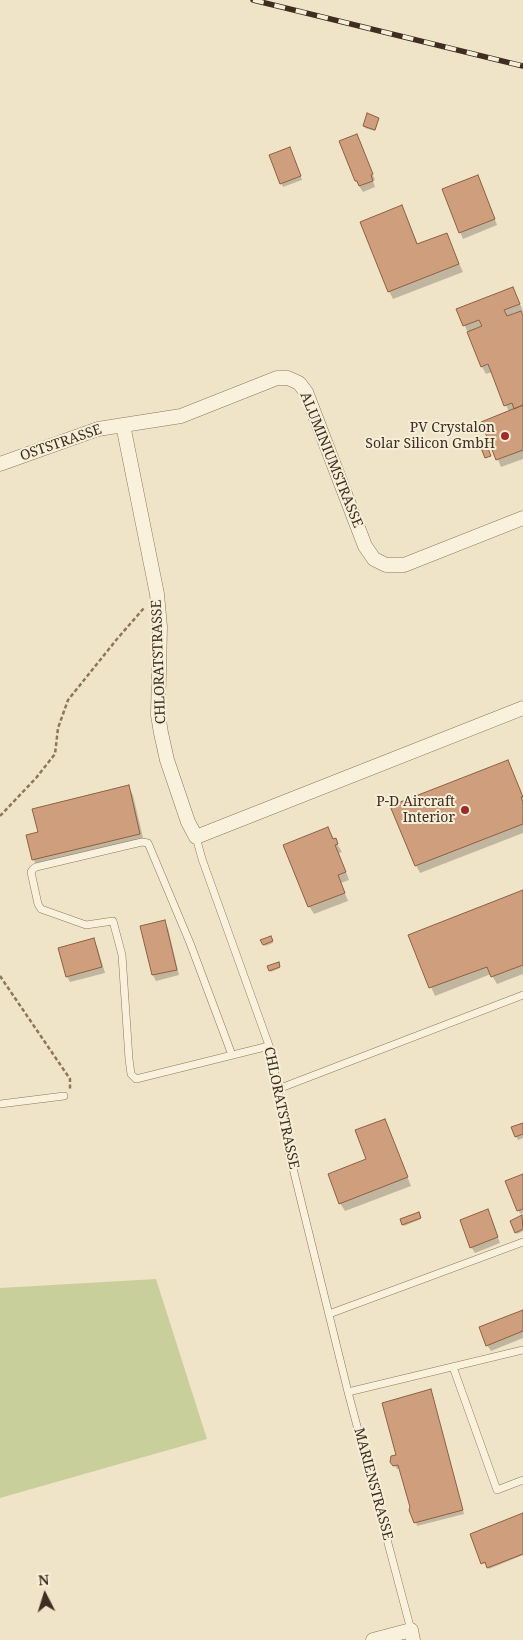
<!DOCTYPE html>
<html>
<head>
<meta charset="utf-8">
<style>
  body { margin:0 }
  #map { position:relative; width:523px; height:1640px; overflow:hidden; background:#f0e4c8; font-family:"Noto Serif",serif }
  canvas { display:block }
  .north { position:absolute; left:20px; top:1570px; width:50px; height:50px; -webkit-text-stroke:4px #f7eed8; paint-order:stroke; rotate:355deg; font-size:14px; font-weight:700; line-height:20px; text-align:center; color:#3d2e20 }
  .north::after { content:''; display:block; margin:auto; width:18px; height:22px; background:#3d2e20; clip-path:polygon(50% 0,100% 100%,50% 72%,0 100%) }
</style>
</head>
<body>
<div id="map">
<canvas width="523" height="1640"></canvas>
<div class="north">N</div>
</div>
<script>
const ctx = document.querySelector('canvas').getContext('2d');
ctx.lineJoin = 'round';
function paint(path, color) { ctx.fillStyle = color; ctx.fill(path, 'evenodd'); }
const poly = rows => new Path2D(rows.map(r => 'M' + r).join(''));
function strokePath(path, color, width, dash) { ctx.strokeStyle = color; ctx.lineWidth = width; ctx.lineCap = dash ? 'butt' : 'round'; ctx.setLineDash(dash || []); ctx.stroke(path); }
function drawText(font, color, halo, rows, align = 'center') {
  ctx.font = font + ' "Noto Serif",serif'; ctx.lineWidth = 4; ctx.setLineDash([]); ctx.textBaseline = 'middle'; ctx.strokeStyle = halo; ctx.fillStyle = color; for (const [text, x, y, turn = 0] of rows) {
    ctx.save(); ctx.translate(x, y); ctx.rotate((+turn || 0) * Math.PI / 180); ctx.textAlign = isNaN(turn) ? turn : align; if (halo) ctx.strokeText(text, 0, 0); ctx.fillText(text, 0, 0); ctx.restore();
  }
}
const green = poly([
  [156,1279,207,1439,0,1498,0,1288]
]);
const shadow = poly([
  [379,119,375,131,365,128,364,126],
  [360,141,375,180,373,181,375,187,363,192,356,181],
  [292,153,302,180,283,187,281,183],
  [481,183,497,225,463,239,443,190],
  [406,215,418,245,446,234,463,272,393,299,389,291],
  [513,288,523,311,522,313,523,316,523,459,501,467,482,422,509,412,492,372,486,374,482,367,458,309],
  [508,762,523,799,523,833,420,873,416,865],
  [128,787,133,795,144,842,38,867,33,859],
  [328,829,342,852,339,853,349,880,341,883,348,901,314,914,309,906],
  [523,892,523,974,497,984,491,974,435,996,409,936],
  [164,922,168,928,179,975,156,981,153,975,142,927],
  [270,937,273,943,265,946,262,940],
  [93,940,97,946,105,973,70,982,67,976],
  [278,963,280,968,271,972,268,967],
  [385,1120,411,1186,345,1211,340,1203,368,1160],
  [523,1124,523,1138,518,1140,516,1136],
  [523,1175,523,1213,520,1214,507,1182],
  [418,1214,421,1219,404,1226,401,1220],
  [490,1217,500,1243,475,1253,471,1247],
  [521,1217,523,1220,523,1231,517,1234,511,1221],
  [523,1311,523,1338,491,1351,487,1345],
  [432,1395,464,1514,417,1526,401,1469,397,1469,392,1462,397,1456],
  [523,1515,523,1555,489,1569,486,1563,483,1564,471,1535]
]);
const building = poly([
  [367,113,379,118,375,130,363,126,367,113],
  [357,134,373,174,371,175,373,181,359,186,357,181,355,181,339,141,357,134],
  [290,147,301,176,280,184,269,155,290,147],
  [478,175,495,219,459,233,442,189,478,175],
  [402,205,417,244,447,233,459,264,388,292,360,222,402,205],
  [513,287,520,304,504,310,507,316,521,311,523,315,523,405,514,409,512,403,504,406,488,364,481,367,467,332,482,326,479,320,463,326,456,309,513,287],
  [523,405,523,450,496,460,481,422,523,405],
  [487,439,488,442,486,443,491,456,485,458,479,443,487,439],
  [508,760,523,797,521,797,523,802,523,824,415,866,390,806,508,760],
  [129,785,140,834,32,860,26,835,38,832,32,809,129,785],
  [328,827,333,839,336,838,338,844,335,845,346,872,338,875,345,893,308,907,283,845,328,827],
  [523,890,523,965,491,977,487,967,429,988,408,935,523,890],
  [165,920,177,970,152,975,140,926,165,920],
  [271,936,273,941,263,945,260,940,271,936],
  [94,938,102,967,66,977,58,948,94,938],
  [279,962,280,967,269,971,267,966,279,962],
  [385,1119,408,1177,339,1204,328,1174,366,1159,355,1130,385,1119],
  [523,1123,523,1134,515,1137,511,1127,523,1123],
  [523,1174,523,1209,517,1211,505,1181,523,1174],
  [488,1209,498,1237,470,1248,460,1220,488,1209],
  [419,1212,421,1218,402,1225,400,1219,419,1212],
  [522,1215,523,1229,515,1233,510,1221,522,1215],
  [523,1310,523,1331,486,1346,479,1327,523,1310],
  [431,1389,463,1510,414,1523,409,1510,410,1507,398,1465,393,1466,390,1462,391,1456,396,1455,382,1403,431,1389],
  [523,1513,523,1554,487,1568,485,1562,481,1564,470,1534,523,1513]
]);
const path = poly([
  [0,816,36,778,55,754,58,728,68,700,117,639,144,608],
  [0,976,70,1079,70,1090]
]);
const service = poly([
  [196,837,202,859,271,1051,288,1148,348,1392,411,1630],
  [232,1055,190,943,148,843,142,842,36,867,33,869,31,872,38,904,41,909,86,925,113,921,122,955,129,1059,131,1074,136,1079,269,1046],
  [278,1089,523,995],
  [0,1104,64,1096],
  [329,1314,523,1242],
  [453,1367,497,1490,523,1480],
  [348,1392,523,1350]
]);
const minor = poly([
  [123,425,157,594,160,627,158,715,161,733,167,760,188,822,196,837,523,708],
  [0,464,98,429,181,416,277,378,288,378,299,383,306,392,365,546,374,559,386,565,404,565,523,518],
  [373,1640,411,1630,413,1640]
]);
const rail = poly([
  [253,0,523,66]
]);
const markers = [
  [505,436,5,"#9e2a2b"],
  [465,810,5,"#9e2a2b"]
];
const poiNames = [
  ["PV Crystalon",495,428],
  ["Solar Silicon GmbH",495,444],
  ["P-D Aircraft",455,802],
  ["Interior",455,818]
];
const streetNames = [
  ["OSTSTRASSE",61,443,-19],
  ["ALUMINIUMSTRASSE",331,460,68],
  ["CHLORATSTRASSE",159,662,-92],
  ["CHLORATSTRASSE",281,1108,78],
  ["MARIENSTRASSE",373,1484,75]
];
paint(green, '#c9cf9b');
paint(shadow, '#0003');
paint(building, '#cf9f7d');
strokePath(building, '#8d5f41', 1);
strokePath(service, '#8d765c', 8);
strokePath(minor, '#8d765c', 15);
strokePath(path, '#8d765c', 2.5, [4, 2.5]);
strokePath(service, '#faf1dc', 7);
strokePath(minor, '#faf1dc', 14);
strokePath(rail, '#3d2e20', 5.5);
strokePath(rail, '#f7eed8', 4, [11]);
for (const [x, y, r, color] of markers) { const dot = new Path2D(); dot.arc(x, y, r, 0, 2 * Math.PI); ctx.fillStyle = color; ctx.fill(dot); strokePath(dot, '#f7eed8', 2); }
drawText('14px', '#3d2e20', '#f7eed8', poiNames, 'right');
drawText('14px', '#3d2e20', '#f7eed8', streetNames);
</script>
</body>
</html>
